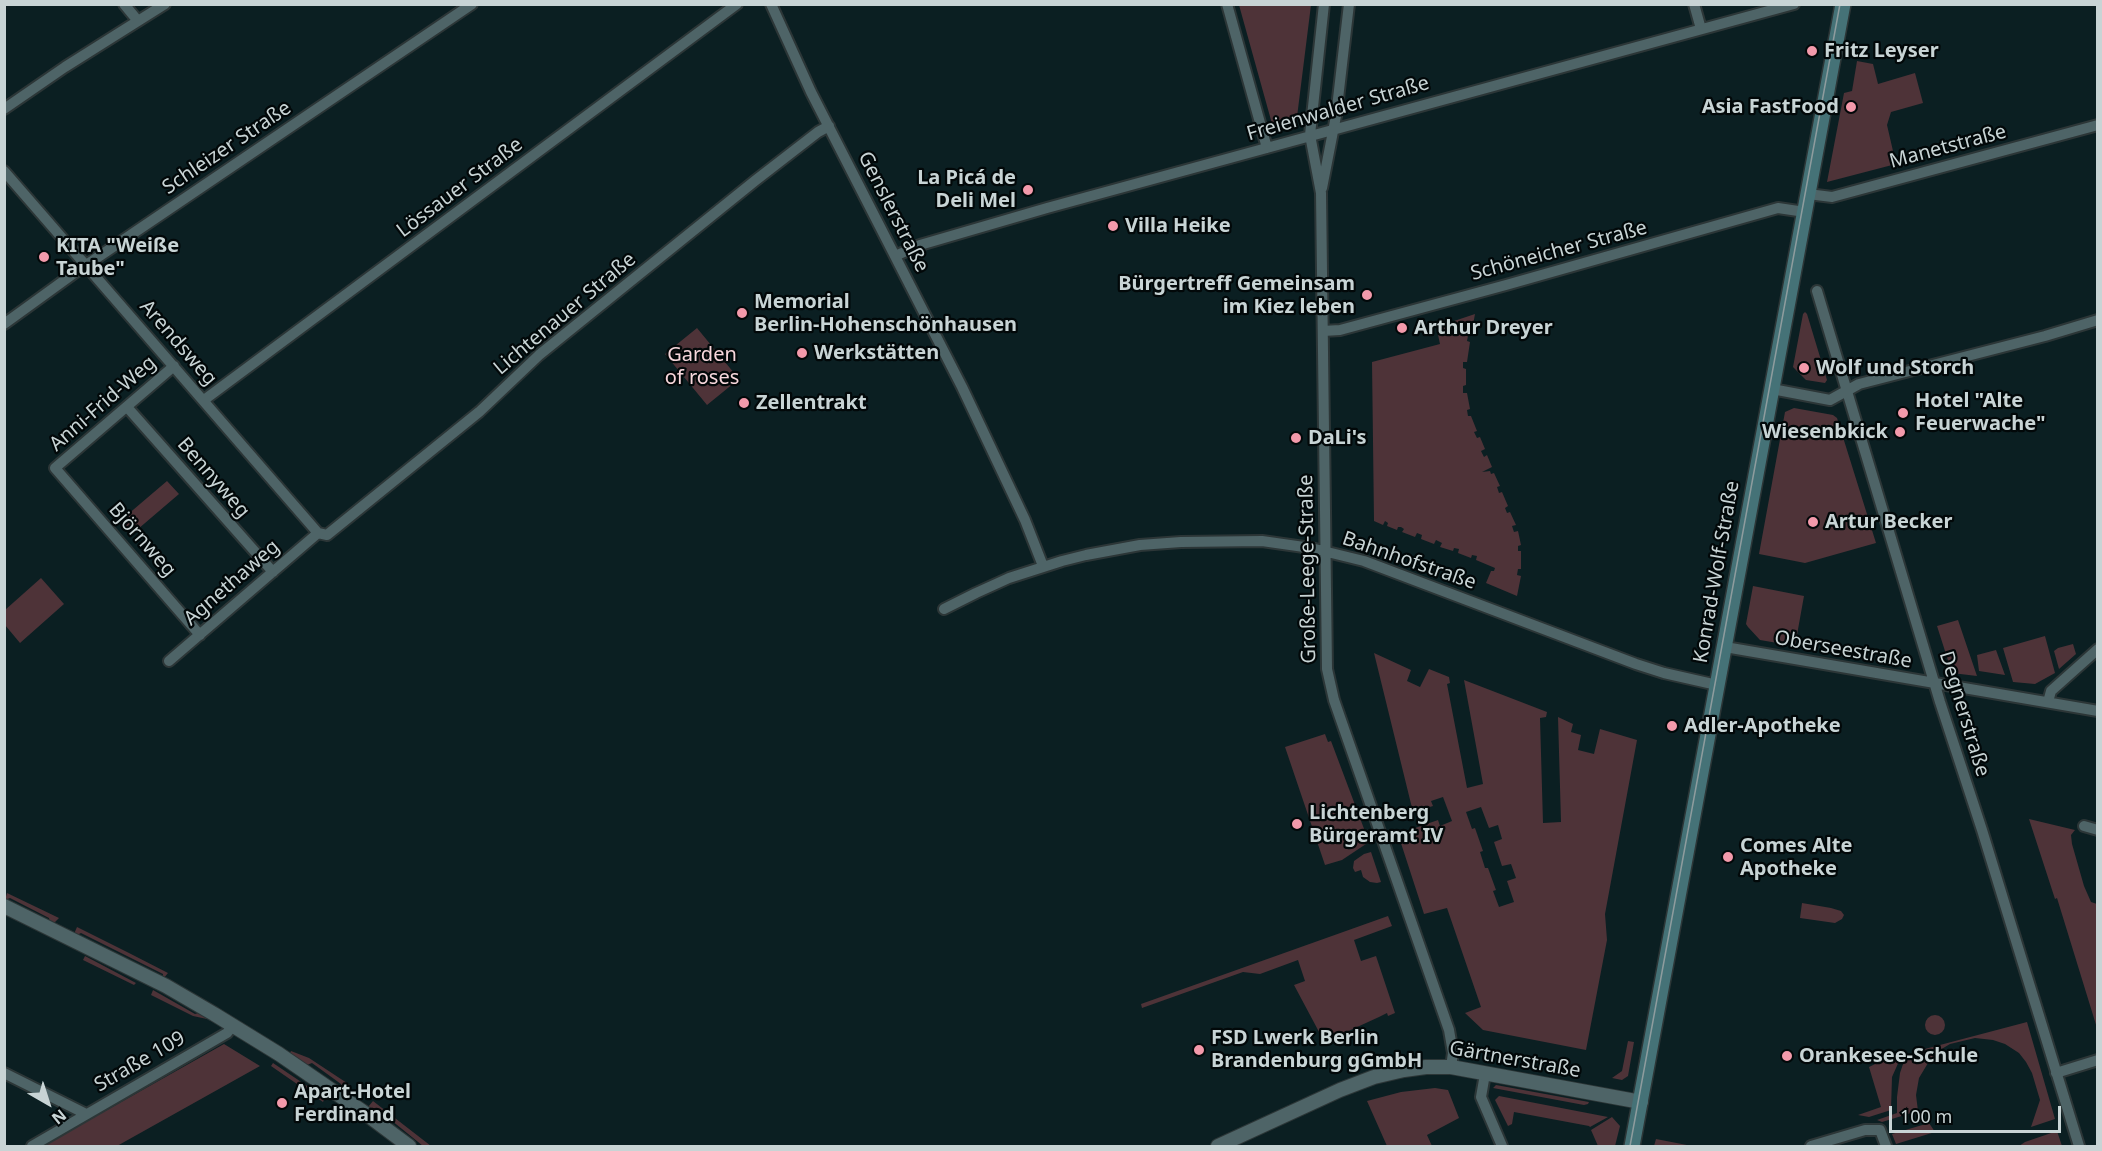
<!DOCTYPE html>
<html>
<head>
<meta charset="utf-8">
<style>
  body { margin:0 }
  #map { position:relative; width:2102px; height:1151px; overflow:hidden; background:#0b1f22; font-family:"Noto Sans",sans-serif }
  canvas { display:block }
  .frame { position:absolute; inset:0; border:6px solid #c8d4d5; pointer-events:none }
  .north { position:absolute; left:18px; top:1073px; width:60px; height:60px; -webkit-text-stroke:4px #020809; paint-order:stroke; rotate:141deg; font-size:16px; font-weight:700; line-height:24px; text-align:center; color:#c8d4d5 }
  .north::after { content:''; display:block; margin:auto; width:21px; height:27px; background:#c8d4d5; clip-path:polygon(50% 0,100% 100%,50% 72%,0 100%) }
  .scale { position:absolute; left:1889px; top:1106px; width:172px; height:27px; box-sizing:border-box; border:3px solid #c8d4d5; border-top:0; padding-left:8px; font-size:18px; line-height:21px; white-space:nowrap; color:#c8d4d5; -webkit-text-stroke:4px #020809; paint-order:stroke }
</style>
</head>
<body>
<div id="map">
<canvas width="2102" height="1151"></canvas>
<div class="frame"></div>
<div class="north">N</div>
<div class="scale">100 m</div>
</div>
<script>
const ctx = document.querySelector('canvas').getContext('2d');
ctx.lineJoin = 'round';
function paint(path, color) { ctx.fillStyle = color; ctx.fill(path, 'evenodd'); }
const poly = rows => new Path2D(rows.map(r => 'M' + r).join(''));
function strokePath(path, color, width, dash) { ctx.strokeStyle = color; ctx.lineWidth = width; ctx.lineCap = dash ? 'butt' : 'round'; ctx.setLineDash(dash || []); ctx.stroke(path); }
function drawText(font, color, halo, rows, align = 'center') {
  ctx.font = font + ' "Noto Sans",sans-serif'; ctx.lineWidth = 4.5; ctx.setLineDash([]); ctx.textBaseline = 'middle'; ctx.strokeStyle = halo; ctx.fillStyle = color; for (const [text, x, y, turn = 0] of rows) {
    ctx.save(); ctx.translate(x, y); ctx.rotate((+turn || 0) * Math.PI / 180); ctx.textAlign = isNaN(turn) ? turn : align; if (halo) ctx.strokeText(text, 0, 0); ctx.fillText(text, 0, 0); ctx.restore();
  }
}
const green = poly([
  [1239,5,1311,5,1296,125,1274,131],
  [1857,61,1873,64,1878,84,1915,73,1923,103,1891,112,1887,125,1896,164,1827,182,1844,93,1852,91],
  [1805,312,1807,314,1827,380,1825,383,1806,380,1793,367,1803,314],
  [1475,314,1471,336,1468,336,1467,341,1470,342,1467,362,1463,362,1463,368,1466,369,1466,385,1463,386,1463,393,1467,393,1470,409,1467,410,1468,416,1471,416,1477,431,1474,432,1477,438,1480,437,1485,449,1481,451,1484,457,1487,455,1492,467,1482,472,1490,471,1491,474,1494,473,1500,486,1497,487,1499,493,1502,492,1508,506,1505,508,1507,513,1510,512,1516,525,1512,526,1514,532,1518,531,1521,545,1518,546,1518,551,1521,551,1521,569,1518,569,1517,575,1521,576,1517,596,1486,583,1491,571,1494,571,1495,568,1476,560,1477,556,1472,555,1471,558,1458,553,1459,549,1454,548,1453,551,1440,547,1442,543,1436,540,1434,544,1421,539,1422,535,1417,533,1415,537,1402,532,1404,529,1401,527,1398,527,1397,530,1387,526,1388,523,1385,521,1383,525,1374,521,1372,362,1440,344,1437,330,1440,329,1439,326],
  [697,328,739,379,707,405,665,354],
  [1794,408,1833,415,1837,418,1876,543,1805,563,1759,554,1785,412],
  [167,481,179,494,131,535,120,521],
  [41,578,64,604,20,643,5,625,5,610],
  [1753,586,1804,596,1795,646,1760,640,1748,627,1746,624],
  [1958,620,1977,676,1952,673,1937,626],
  [2045,636,2055,673,2035,684,2013,682,2003,648],
  [2073,644,2076,654,2059,669,2054,651,2058,648],
  [1996,650,2005,675,1979,671,1977,655],
  [1374,653,1411,670,1407,681,1420,687,1429,669,1449,677,1450,683,1447,684,1467,788,1483,784,1464,680,1547,712,1546,717,1540,718,1543,823,1561,822,1558,717,1573,724,1571,732,1581,735,1578,750,1594,754,1600,729,1637,740,1605,914,1607,940,1586,1050,1483,1030,1465,1013,1481,1007,1447,908,1424,914,1398,834,1438,820,1440,826,1452,821,1443,797,1431,801,1433,806,1413,812],
  [1481,807,1489,828,1498,825,1502,839,1494,842,1502,866,1511,864,1516,878,1507,881,1514,902,1499,907,1493,891,1496,890,1488,868,1485,868,1480,852,1483,851,1475,828,1472,829,1466,812],
  [1325,734,1328,742,1331,741,1369,842,1342,860,1325,865,1285,747],
  [2029,819,2075,830,2071,835,2072,844,2084,886,2091,902,2097,904,2097,1028,2057,898,2055,899],
  [1371,852,1381,882,1377,883,1370,882,1363,877,1361,870,1355,872,1353,868,1354,861,1364,854],
  [7,893,59,918,53,924,50,923,49,918,10,898,5,900],
  [1802,903,1831,908,1841,911,1844,915,1842,919,1835,923,1800,918],
  [1388,916,1392,926,1354,940,1361,961,1376,956,1395,1013,1388,1016,1387,1013,1379,1017,1331,1039,1332,1042,1326,1045,1294,985,1305,981,1298,960,1260,974,1243,972,1142,1008,1141,1004],
  [77,927,129,953,168,973,163,979,163,974,81,933,77,935,74,934],
  [85,956,136,983,134,985,83,960],
  [153,990,195,1014,202,1012,208,1016,207,1019,193,1016,151,995],
  '1925 1025a10 10 0 1 1 20 0a10 10 0 1 1-20 0Z',
  [2027,1022,2055,1119,2031,1127,2040,1100,2032,1073,2026,1062,2019,1053,2005,1044,1993,1040,1975,1038,1950,1044,1940,1050,1928,1063,1919,1078,1916,1095,1918,1111,1882,1122,1877,1120,1897,1113,1897,1097,1900,1073,1903,1064,1911,1055,1921,1050],
  [1628,1041,1634,1042,1628,1076,1622,1080,1612,1078,1622,1071],
  [224,1044,260,1066,117,1146,43,1146],
  [1904,1050,1892,1077,1891,1110,1869,1117,1858,1115,1881,1107,1869,1067],
  [291,1051,309,1058,350,1085,345,1091,342,1089,341,1084,312,1063,307,1065,290,1053],
  [273,1063,325,1098,323,1102,271,1066],
  [1496,1085,1589,1102,1588,1104,1584,1105,1493,1088],
  [1435,1088,1448,1090,1459,1118,1427,1135,1432,1146,1387,1146,1367,1101,1401,1092],
  [1499,1096,1608,1117,1590,1127,1589,1126,1514,1112,1512,1124,1508,1126,1495,1100],
  [373,1101,431,1146,423,1146,386,1116,379,1116,368,1107],
  [1612,1117,1620,1126,1615,1146,1598,1146,1591,1130],
  [1929,1123,1935,1132,1896,1144,1892,1134],
  [2057,1131,2062,1146,2019,1146,2025,1142],
  [1656,1139,1692,1146,1654,1146]
]);
const minor = poly([
  [124,4,138,21],
  [771,4,811,92,962,387,1025,520,1043,566],
  [1227,4,1267,148],
  [1324,4,1310,135,1321,193,1327,669,1334,700,1449,1030,1453,1053,1451,1067],
  [1694,4,1701,29],
  [4,109,65,67,165,4],
  [4,171,318,533,327,535,479,412,539,355,756,180,818,132,829,126],
  [1322,188,1336,116,1349,4],
  [1808,194,1832,197,2098,125],
  [895,256,920,245,1047,208,1794,4],
  [1817,291,1940,702,1982,830,2079,1146],
  [4,324,73,274,472,4],
  [1323,331,1340,330,1506,285,1778,208,1805,212],
  [174,366,55,468,200,635],
  [1772,389,1830,400,1859,384,2045,336,2098,320],
  [204,400,737,4],
  [127,407,273,572],
  [944,609,976,593,1009,578,1062,561,1086,555,1140,545,1181,542,1262,541,1311,548,1364,561,1636,664,1664,673,1717,685],
  [1725,647,2098,711],
  [169,661,318,533],
  [2048,702,2051,691,2098,649],
  [2084,826,2098,830],
  [4,1073,86,1114],
  [2056,1073,2098,1060],
  [1485,1074,1481,1097,1502,1146],
  [32,1146,227,1033,233,1025],
  [1811,1146,1865,1130,1880,1130,1886,1146]
]);
const tertiary = poly([
  [4,906,166,986,214,1014,279,1054,362,1111,409,1146],
  [1218,1146,1340,1090,1374,1077,1404,1070,1426,1067,1451,1067,1641,1102]
]);
const secondary = poly([
  [1632,1146,1843,4]
]);
const tram = poly([
  [1630,1146,1840,4]
]);
const markers = [
  [1812,51,6,"#f39aab"],
  [1851,107,6,"#f39aab"],
  [1028,190,6,"#f39aab"],
  [1113,226,6,"#f39aab"],
  [44,257,6,"#f39aab"],
  [1367,295,6,"#f39aab"],
  [742,313,6,"#f39aab"],
  [1402,328,6,"#f39aab"],
  [802,353,6,"#f39aab"],
  [1804,368,6,"#f39aab"],
  [744,403,6,"#f39aab"],
  [1903,413,6,"#f39aab"],
  [1900,432,6,"#f39aab"],
  [1296,438,6,"#f39aab"],
  [1813,522,6,"#f39aab"],
  [1672,726,6,"#f39aab"],
  [1297,824,6,"#f39aab"],
  [1728,857,6,"#f39aab"],
  [1199,1050,6,"#f39aab"],
  [1787,1056,6,"#f39aab"],
  [282,1103,6,"#f39aab"]
];
const poiNames = [
  ["Fritz Leyser",1824,51],
  ["Asia FastFood",1839,107,"right"],
  ["La Picá de",1016,178,"right"],
  ["Deli Mel",1016,201,"right"],
  ["Villa Heike",1125,226],
  ["KITA \"Weiße",56,246],
  ["Taube\"",56,269],
  ["Bürgertreff Gemeinsam",1355,284,"right"],
  ["im Kiez leben",1355,307,"right"],
  ["Memorial",754,302],
  ["Berlin-Hohenschönhausen",754,325],
  ["Arthur Dreyer",1414,328],
  ["Werkstätten",814,353],
  ["Wolf und Storch",1816,368],
  ["Hotel \"Alte",1915,401],
  ["Feuerwache\"",1915,424],
  ["Zellentrakt",756,403],
  ["Wiesenbkick",1888,432,"right"],
  ["DaLi's",1308,438],
  ["Artur Becker",1825,522],
  ["Adler-Apotheke",1684,726],
  ["Lichtenberg",1309,813],
  ["Bürgeramt IV",1309,836],
  ["Comes Alte",1740,846],
  ["Apotheke",1740,869],
  ["FSD Lwerk Berlin",1211,1038],
  ["Brandenburg gGmbH",1211,1061],
  ["Orankesee-Schule",1799,1056],
  ["Apart-Hotel",294,1092],
  ["Ferdinand",294,1115]
];
const streetNames = [
  ["Freienwalder Straße",1338,109,-16],
  ["Manetstraße",1948,147,-15],
  ["Schleizer Straße",227,148,-34],
  ["Lössauer Straße",460,188,-37],
  ["Genslerstraße",893,212,63],
  ["Schöneicher Straße",1559,251,-15],
  ["Lichtenauer Straße",565,314,-40],
  ["Arendsweg",178,343,49],
  ["Anni-Frid-Weg",103,404,-41],
  ["Bennyweg",213,478,49],
  ["Björnweg",142,540,49],
  ["Bahnhofstraße",1409,561,19],
  ["Große-Leege-Straße",1308,569,-91],
  ["Konrad-Wolf-Straße",1717,572,-80],
  ["Agnethaweg",232,583,-41],
  ["Oberseestraße",1843,650,10],
  ["Degnerstraße",1964,714,73],
  ["Gärtnerstraße",1515,1060,10],
  ["Straße 109",140,1062,-30]
];
const parkNames = [
  ["Garden",702,355],
  ["of roses",702,378]
];
paint(green, '#4e3338');
strokePath(minor, '#2c3637', 14);
strokePath(tertiary, '#2c3637', 16);
strokePath(secondary, '#2c3637', 18);
strokePath(minor, '#4e6467', 10);
strokePath(tertiary, '#4e6467', 14);
strokePath(secondary, '#457277', 15);
strokePath(tram, '#8e9c9e', 1.5);
for (const [x, y, r, color] of markers) { const dot = new Path2D(); dot.arc(x, y, r, 0, 2 * Math.PI); ctx.fillStyle = color; ctx.fill(dot); strokePath(dot, '#020809', 2); }
drawText('bold 20px', '#c8d4d5', '#020809', poiNames, 'left');
drawText('20px', '#c8d4d5', '#020809', streetNames);
drawText('20px', '#f7d7dc', '#020809', parkNames);
</script>
</body>
</html>
